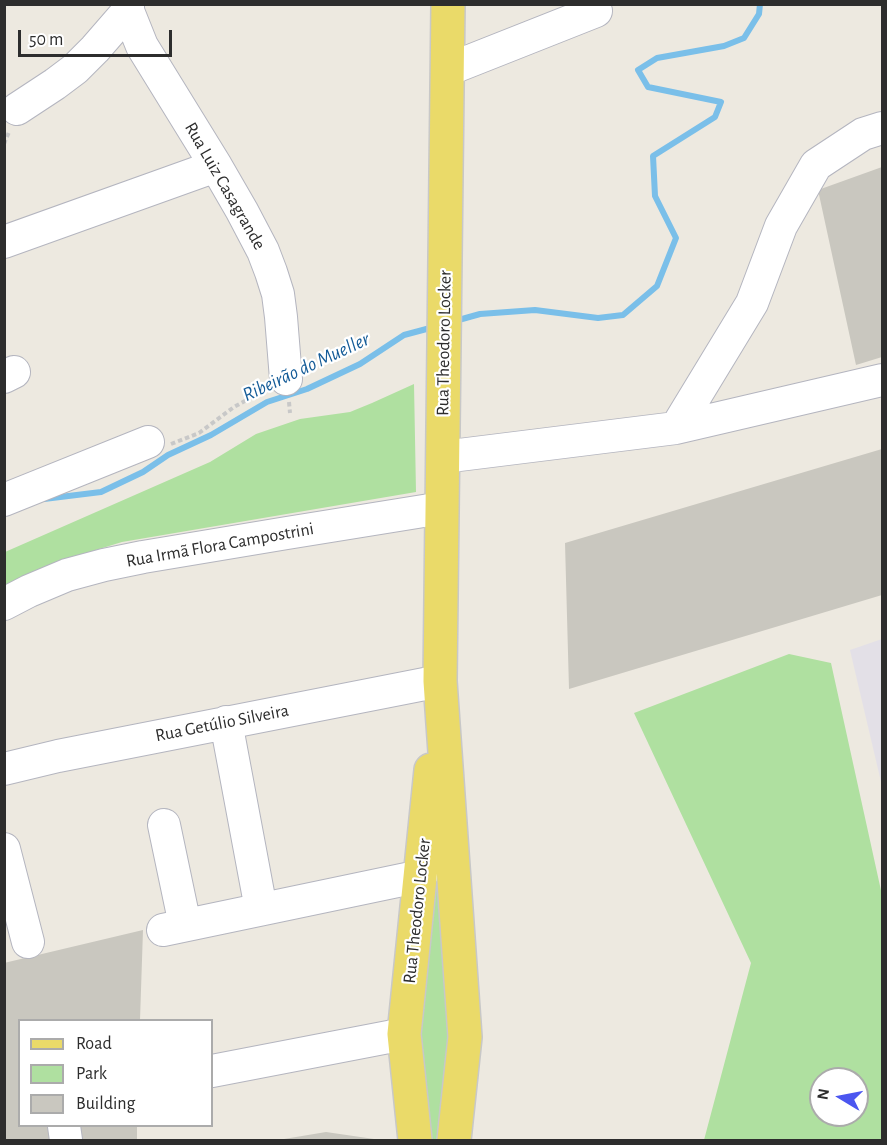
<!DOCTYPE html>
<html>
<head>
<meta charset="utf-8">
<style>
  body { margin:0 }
  #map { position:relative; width:887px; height:1145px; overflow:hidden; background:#ede9e0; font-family:"Alegreya Sans",sans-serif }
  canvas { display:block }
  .frame { position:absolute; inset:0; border:6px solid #2d2d2d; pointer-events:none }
  .legend { position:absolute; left:18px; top:1019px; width:195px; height:108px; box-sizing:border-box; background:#fff; border:2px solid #ababab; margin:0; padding:8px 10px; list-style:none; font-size:18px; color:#2d2d2d }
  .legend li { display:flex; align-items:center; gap:12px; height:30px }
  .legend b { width:30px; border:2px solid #ababab }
  .north { position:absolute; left:809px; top:1067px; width:60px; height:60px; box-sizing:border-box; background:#fff; border:2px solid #ababab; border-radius:50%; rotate:280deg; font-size:16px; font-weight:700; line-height:24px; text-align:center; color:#2d2d2d }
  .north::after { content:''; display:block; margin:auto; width:21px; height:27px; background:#4b56f0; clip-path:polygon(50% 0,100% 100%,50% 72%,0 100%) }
  .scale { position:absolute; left:18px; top:30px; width:154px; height:27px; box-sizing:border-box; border:3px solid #2d2d2d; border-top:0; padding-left:8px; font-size:18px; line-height:21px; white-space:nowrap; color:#2d2d2d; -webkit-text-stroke:4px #fff; paint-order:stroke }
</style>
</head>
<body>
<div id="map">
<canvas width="887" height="1145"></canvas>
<div class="frame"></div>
<ul class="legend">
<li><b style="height:8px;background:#eada69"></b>Road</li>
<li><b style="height:16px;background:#afe0a0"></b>Park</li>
<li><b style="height:16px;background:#c9c7bf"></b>Building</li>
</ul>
<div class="north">N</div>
<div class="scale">50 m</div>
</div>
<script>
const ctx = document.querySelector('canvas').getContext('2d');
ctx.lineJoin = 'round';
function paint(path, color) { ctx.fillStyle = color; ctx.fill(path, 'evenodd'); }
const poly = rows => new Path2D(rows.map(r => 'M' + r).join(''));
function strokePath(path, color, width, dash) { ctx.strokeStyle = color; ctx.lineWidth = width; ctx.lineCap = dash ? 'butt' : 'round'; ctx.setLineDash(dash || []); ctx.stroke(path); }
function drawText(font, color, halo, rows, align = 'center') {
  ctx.font = font + ' "Alegreya Sans",sans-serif'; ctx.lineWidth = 4.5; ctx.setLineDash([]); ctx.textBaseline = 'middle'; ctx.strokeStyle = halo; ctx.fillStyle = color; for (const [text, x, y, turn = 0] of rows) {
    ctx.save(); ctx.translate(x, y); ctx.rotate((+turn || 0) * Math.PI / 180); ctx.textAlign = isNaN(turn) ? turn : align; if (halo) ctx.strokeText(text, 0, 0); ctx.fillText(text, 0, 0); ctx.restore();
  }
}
const industrial = poly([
  [882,639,882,786,850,650]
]);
const green = poly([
  [414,384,416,492,122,542,67,559,16,580,5,586,5,552,210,462,256,434,300,419,350,412,372,403],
  [789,654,831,663,882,895,882,1140,704,1140,751,963,634,713],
  [821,1079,857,1079,857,1115,821,1115],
  [438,770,459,1025,447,1140,424,1140,414,1021]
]);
const stream = poly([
  [455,321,480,314,535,310,598,318,623,315,657,286,676,238,655,196,653,156,715,117,721,102,648,87,638,70,657,58,724,46,744,38,759,14,760,4],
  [44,499,101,492,143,472,168,455,211,435,267,402,307,389,360,364,404,335,434,327]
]);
const building = poly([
  [882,167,882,357,856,365,818,190],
  [882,449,882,595,569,689,565,543],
  [143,930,140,1020,20,1020,20,1126,137,1126,137,1140,4,1140,4,963],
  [326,1132,374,1139,374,1140,284,1140,284,1139]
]);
const path = poly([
  [4,144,9,132],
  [289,402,290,413],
  [171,444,199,433,234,407,265,390]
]);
const minor = poly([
  [128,4,128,11,142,46,216,166,242,211,263,251,271,272,278,294,281,317,286,379],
  [447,70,596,11],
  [17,109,55,84,75,69,95,49,128,11],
  [4,242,216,166],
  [4,377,14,372],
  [676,428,752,303,781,226,816,165,863,134,882,128],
  [443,457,676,428,882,380],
  [4,500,148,442],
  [4,604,29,591,67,575,104,565,143,557,287,533,442,508],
  [226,722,261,909],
  [4,769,58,756,440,681],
  [164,825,185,925],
  [4,849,28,942],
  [163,930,421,876],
  [212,1071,404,1034],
  [64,1126,66,1140]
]);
const major = poly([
  [448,4,440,681,465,1037,454,1140],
  [415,1140,404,1034,431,770]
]);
const streetNames = [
  ["Rua Luiz Casagrande",225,186,60],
  ["Rua Theodoro Locker",444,343,-89],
  ["Rua Irmã Flora Campostrini",220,545,-10],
  ["Rua Getúlio Silveira",222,723,-11],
  ["Rua Theodoro Locker",417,911,-84]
];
const waterNames = [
  ["Ribeirão do Mueller",306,367,-25]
];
paint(industrial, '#e3e0e7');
paint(green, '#afe0a0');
strokePath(stream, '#7abfe9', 6);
paint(building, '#c9c7bf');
strokePath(minor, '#b4b5bf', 34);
strokePath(major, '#c8c8c8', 36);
strokePath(path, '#c8c8c8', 4, [4.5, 3]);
strokePath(minor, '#fff', 32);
strokePath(major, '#eada69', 33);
drawText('18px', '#2d2d2d', '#fff', streetNames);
drawText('italic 20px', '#155c98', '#fff', waterNames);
</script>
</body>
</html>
